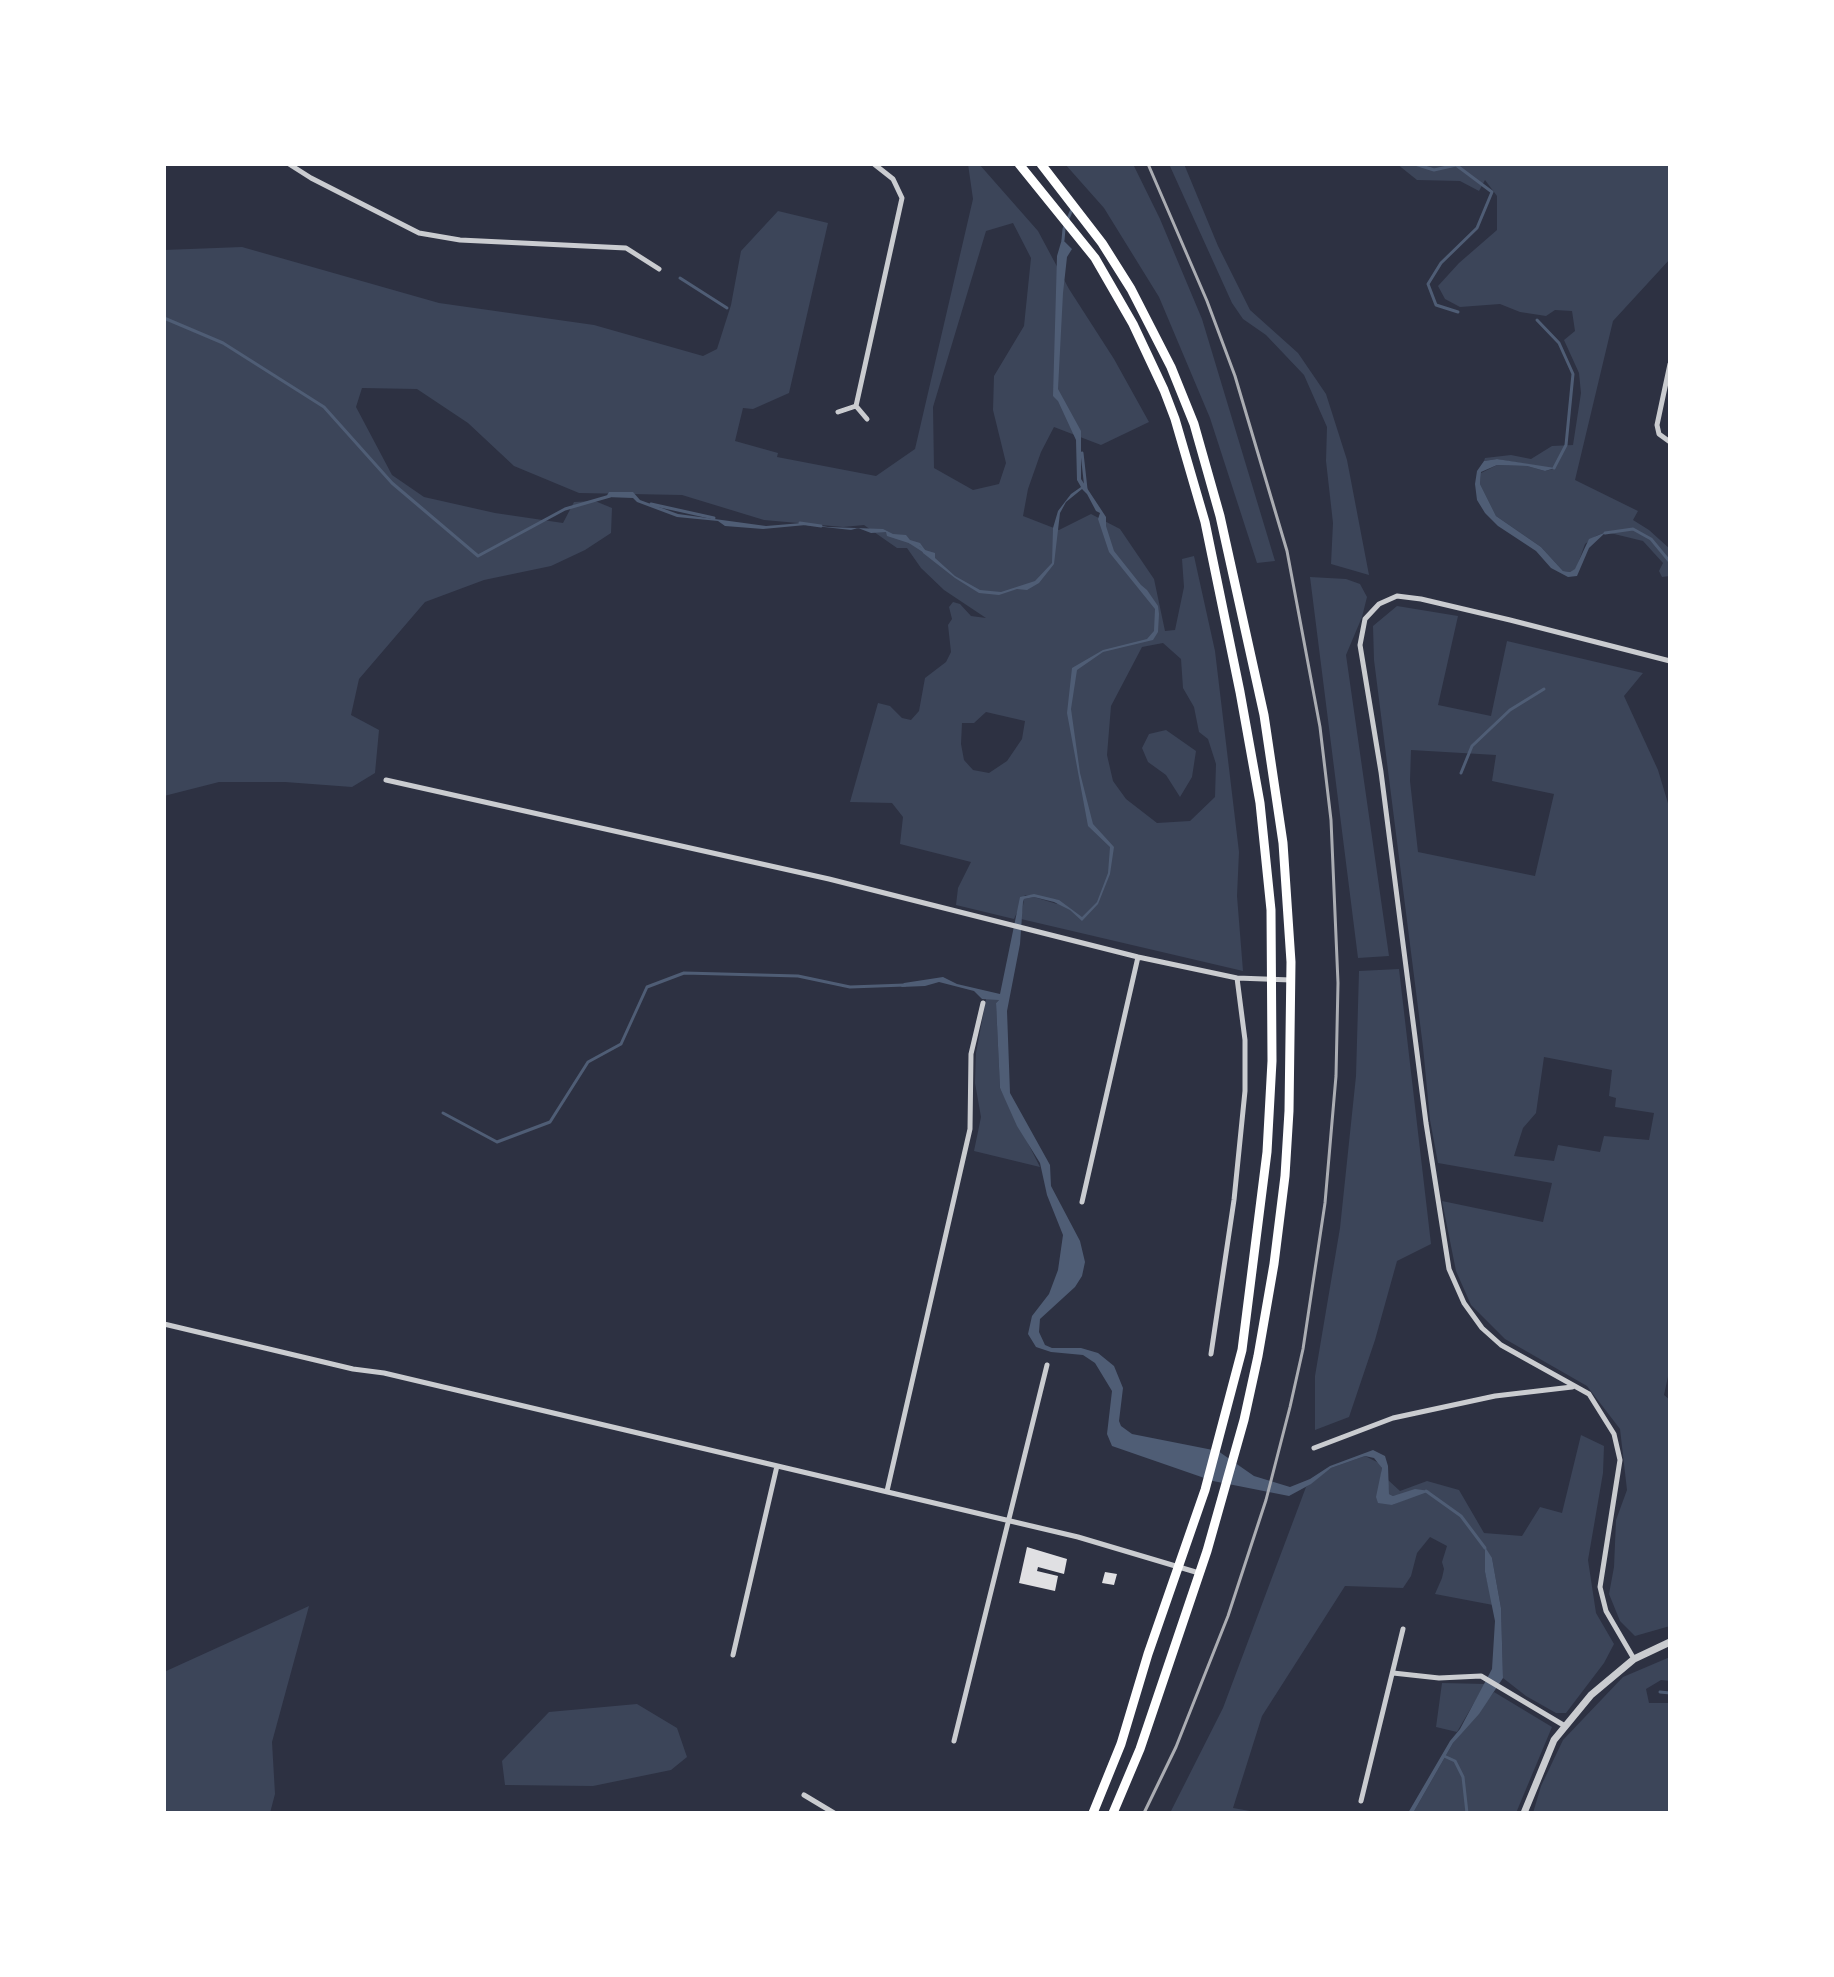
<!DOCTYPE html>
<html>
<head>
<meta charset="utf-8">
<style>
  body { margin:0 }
  #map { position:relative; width:1834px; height:1977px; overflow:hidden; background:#2d3142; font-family:"Exo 2",sans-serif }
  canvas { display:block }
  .frame { position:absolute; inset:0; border:166px solid #fff; pointer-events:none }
</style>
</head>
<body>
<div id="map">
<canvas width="1834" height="1977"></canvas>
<div class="frame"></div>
</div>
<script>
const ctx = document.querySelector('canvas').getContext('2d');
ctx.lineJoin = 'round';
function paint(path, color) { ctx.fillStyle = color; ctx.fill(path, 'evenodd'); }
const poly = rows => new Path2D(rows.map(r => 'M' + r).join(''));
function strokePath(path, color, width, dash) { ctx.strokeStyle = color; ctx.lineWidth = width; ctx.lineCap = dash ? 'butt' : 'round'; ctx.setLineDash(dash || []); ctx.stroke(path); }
const green = poly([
  [968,164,979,164,1038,231,1069,289,1114,359,1149,422,1101,445,1054,427,1041,452,1028,489,1023,516,1059,530,1091,514,1120,529,1154,579,1165,631,1175,630,1184,587,1182,559,1194,556,1215,651,1239,852,1237,896,1243,971,1021,919,1024,899,1034,897,1057,904,1058,900,1025,895,1014,919,956,905,958,888,971,862,900,844,903,817,892,803,850,802,878,703,890,706,902,718,911,720,919,711,925,678,946,662,951,652,948,625,952,619,949,607,953,602,960,604,971,616,986,618,944,590,921,568,907,548,897,548,864,525,843,527,764,520,682,495,579,493,514,466,468,423,417,389,362,388,356,407,392,475,424,497,495,513,563,523,574,502,595,501,612,508,611,533,585,550,551,566,484,580,425,602,359,679,351,715,379,730,375,773,352,787,285,782,219,782,164,796,164,250,242,247,439,303,594,325,703,356,717,349,731,305,741,251,778,211,828,223,789,393,753,409,743,408,735,441,778,453,777,457,876,476,915,449,973,199],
  [1013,223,1031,258,1024,326,994,376,993,410,1006,463,999,484,973,490,934,468,933,407,986,231],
  [1163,643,1181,659,1183,688,1194,707,1199,732,1208,739,1216,764,1215,797,1190,821,1157,823,1126,799,1113,781,1107,755,1111,706,1142,647],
  [986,712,1025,721,1022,739,1007,761,989,773,973,770,964,760,961,744,962,723,974,723],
  [1065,164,1133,164,1160,219,1202,319,1275,561,1257,563,1210,418,1159,297,1104,208],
  [1169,164,1184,164,1218,246,1250,310,1298,353,1326,394,1347,460,1369,575,1331,564,1333,523,1326,461,1327,427,1304,375,1266,335,1243,319,1232,303],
  [1397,164,1670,164,1670,259,1613,321,1575,480,1638,511,1633,520,1649,530,1670,549,1670,576,1662,577,1659,571,1663,563,1643,541,1606,532,1596,536,1585,544,1576,569,1570,572,1563,571,1541,547,1496,516,1480,484,1481,473,1497,465,1527,466,1545,471,1553,469,1497,459,1484,461,1485,458,1511,455,1531,459,1552,446,1573,445,1581,393,1579,373,1564,340,1575,331,1572,311,1555,310,1546,316,1520,312,1500,304,1460,307,1445,299,1438,286,1459,263,1497,230,1497,196,1485,180,1479,191,1460,181,1417,180],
  [1310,577,1346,579,1360,584,1367,597,1362,617,1346,655,1389,956,1358,958],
  [1397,606,1458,616,1438,705,1491,716,1507,641,1643,673,1624,696,1658,770,1670,810,1670,1367,1664,1395,1670,1400,1670,1626,1635,1636,1620,1621,1609,1594,1614,1567,1616,1520,1627,1490,1620,1429,1587,1386,1505,1339,1471,1305,1456,1271,1442,1201,1543,1222,1552,1183,1438,1163,1430,1120,1423,1047,1374,660,1373,626],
  [1411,750,1496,755,1492,781,1554,794,1535,876,1418,852,1410,781],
  [1544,1057,1612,1070,1609,1096,1616,1098,1615,1107,1654,1113,1649,1140,1604,1136,1600,1152,1558,1145,1554,1161,1514,1156,1523,1128,1536,1113],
  [1166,730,1196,751,1192,777,1180,797,1166,775,1148,762,1142,748,1149,734],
  [1399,969,1431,1244,1397,1261,1375,1340,1349,1417,1315,1430,1315,1376,1340,1228,1356,1076,1359,971],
  [987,994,1001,998,996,1003,1000,1088,1040,1167,974,1151,981,1117,975,1083,976,1053],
  [1581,1435,1604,1446,1603,1473,1588,1560,1596,1613,1614,1644,1604,1663,1566,1713,1556,1713,1526,1696,1503,1678,1501,1608,1492,1558,1486,1562,1485,1572,1493,1605,1435,1594,1442,1578,1444,1569,1442,1562,1447,1546,1430,1537,1417,1553,1411,1576,1403,1588,1345,1586,1262,1716,1233,1808,1261,1813,1170,1813,1223,1708,1306,1487,1331,1468,1365,1456,1379,1463,1382,1468,1380,1482,1392,1505,1423,1492,1393,1496,1389,1494,1387,1479,1400,1491,1427,1481,1459,1490,1484,1533,1522,1536,1540,1507,1562,1513],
  [309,1606,272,1742,275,1794,270,1813,164,1813,164,1672],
  [1670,1657,1670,1681,1661,1680,1646,1689,1649,1703,1670,1703,1670,1813,1533,1813,1541,1786,1563,1740,1623,1677],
  [1442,1683,1485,1684,1457,1732,1436,1727],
  [1494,1692,1552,1727,1516,1813,1413,1813,1453,1743],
  [637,1704,677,1728,687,1757,671,1770,593,1786,505,1785,502,1761,549,1712]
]);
const water = poly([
  [1062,239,1072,249,1067,257,1063,293,1058,389,1081,431,1081,479,1106,517,1106,526,1114,551,1141,585,1147,590,1158,606,1159,614,1158,632,1153,640,1103,652,1077,670,1071,709,1080,773,1093,824,1114,847,1110,874,1098,904,1082,921,1070,910,1054,902,1034,897,1024,899,1023,902,1020,944,1007,1011,1010,1093,1050,1165,1051,1186,1080,1241,1085,1262,1082,1276,1075,1287,1040,1319,1039,1332,1045,1345,1052,1348,1081,1348,1098,1353,1114,1366,1123,1388,1119,1421,1121,1426,1132,1434,1218,1451,1254,1476,1290,1487,1310,1479,1330,1466,1373,1450,1385,1456,1388,1466,1389,1494,1393,1496,1415,1489,1430,1491,1392,1505,1378,1503,1376,1497,1382,1468,1374,1458,1365,1456,1331,1468,1311,1484,1289,1496,1213,1481,1112,1446,1107,1434,1112,1391,1095,1363,1083,1355,1051,1352,1036,1347,1028,1334,1032,1316,1049,1294,1058,1270,1063,1235,1047,1195,1040,1163,1017,1126,1000,1088,996,1003,999,1000,982,999,974,991,939,982,925,986,901,987,904,983,943,977,957,984,1000,994,1020,897,1034,894,1059,900,1082,917,1097,902,1108,873,1110,847,1088,826,1067,713,1072,668,1103,650,1147,639,1154,631,1155,609,1109,552,1098,519,1100,513,1096,511,1087,494,1082,489,1066,502,1060,513,1054,564,1039,583,1027,590,1017,589,999,595,979,593,955,578,923,553,921,547,887,536,886,532,871,533,858,528,851,530,806,525,763,529,725,526,718,521,677,517,637,502,633,498,606,497,609,492,633,492,640,500,678,514,766,526,802,523,828,527,883,529,893,534,906,535,910,540,920,543,925,550,935,553,935,558,955,576,980,590,1001,592,1035,581,1052,563,1053,528,1058,511,1071,494,1081,487,1077,480,1076,440,1058,401,1053,396,1057,256],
  [1497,459,1555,468,1545,471,1527,466,1497,465,1481,472,1480,484,1496,516,1541,547,1563,571,1570,572,1575,569,1589,539,1606,532,1589,548,1577,576,1568,577,1551,568,1536,551,1498,526,1485,513,1477,500,1475,484,1477,471,1484,461],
  [1485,1547,1492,1558,1501,1608,1503,1678,1479,1714,1453,1743,1413,1813,1408,1813,1450,1741,1460,1729,1492,1669,1495,1621,1485,1572]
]);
const stream = poly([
  [1415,164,1434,170,1456,165,1492,192,1477,228,1441,263,1428,284,1436,305,1458,312],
  [1063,240,1064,229,1072,209],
  [680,278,727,308],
  [164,318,223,343,324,407,392,483,478,556,565,509,610,496],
  [1537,320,1559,343,1573,374,1566,445,1554,468],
  [1082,453,1086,489],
  [651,504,714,518],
  [800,523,821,526],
  [1605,533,1633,529,1651,539,1670,562],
  [910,542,924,551],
  [1461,773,1472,746,1510,710,1544,689],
  [443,1113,497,1142,550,1122,588,1062,621,1044,647,987,684,973,798,976,850,987,905,985],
  [1426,1491,1461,1516,1485,1548],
  [1660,1692,1670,1693],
  [1444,1756,1455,1761,1463,1777,1467,1813]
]);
const building = poly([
  [1027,1547,1067,1559,1064,1574,1038,1567,1037,1571,1058,1576,1055,1591,1019,1583],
  [1105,1572,1117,1574,1114,1585,1102,1583]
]);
const minor = poly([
  [289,164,311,178,419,233,460,240,626,248,659,269],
  [1670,364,1657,425,1659,434,1670,442],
  [856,406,902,198,893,179,874,164],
  [838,412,856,406,867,419],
  [386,780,829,879,1138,957,1237,978,1291,980],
  [1082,1202,1138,957],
  [164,1324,353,1369,384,1373,1078,1537,1199,1573],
  [1211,1354,1234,1200,1245,1091,1245,1040,1237,978],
  [1314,1448,1393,1418,1495,1396,1572,1387],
  [887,1491,970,1129,971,1054,983,1003],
  [733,1655,777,1466],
  [1634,1659,1606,1611,1600,1587,1620,1460,1614,1434,1589,1394,1501,1345,1482,1328,1464,1303,1449,1269,1426,1123,1381,772,1360,645,1365,619,1379,604,1397,596,1421,599,1510,620,1670,661],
  [1393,1673,1439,1678,1481,1676,1565,1726],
  [954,1741,1047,1365],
  [804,1795,834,1813],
  [1361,1801,1403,1629]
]);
const tertiary = poly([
  [1524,1813,1554,1740,1591,1695,1634,1659,1670,1642]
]);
const primary = poly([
  [1019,164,1095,258,1133,324,1164,390,1175,419,1205,522,1240,692,1260,803,1271,910,1272,1061,1267,1152,1242,1350,1205,1490,1148,1654,1121,1744,1093,1813],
  [1041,164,1102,243,1131,289,1171,367,1194,424,1220,516,1264,715,1283,843,1291,962,1289,1111,1285,1176,1274,1264,1258,1356,1244,1420,1207,1551,1140,1749,1113,1813]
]);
const rail = poly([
  [1144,1813,1176,1747,1228,1616,1266,1500,1290,1407,1303,1349,1325,1203,1336,1076,1338,983,1331,820,1320,727,1287,551,1235,376,1207,301,1148,164]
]);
paint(green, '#3c4559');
paint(water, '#4f5d75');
strokePath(stream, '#4f5d75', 3);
paint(building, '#e0e0e3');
strokePath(minor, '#caccd0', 5);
strokePath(tertiary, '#caccd0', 7);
strokePath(primary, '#fff', 9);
strokePath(rail, '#abadb3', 3);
</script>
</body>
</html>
